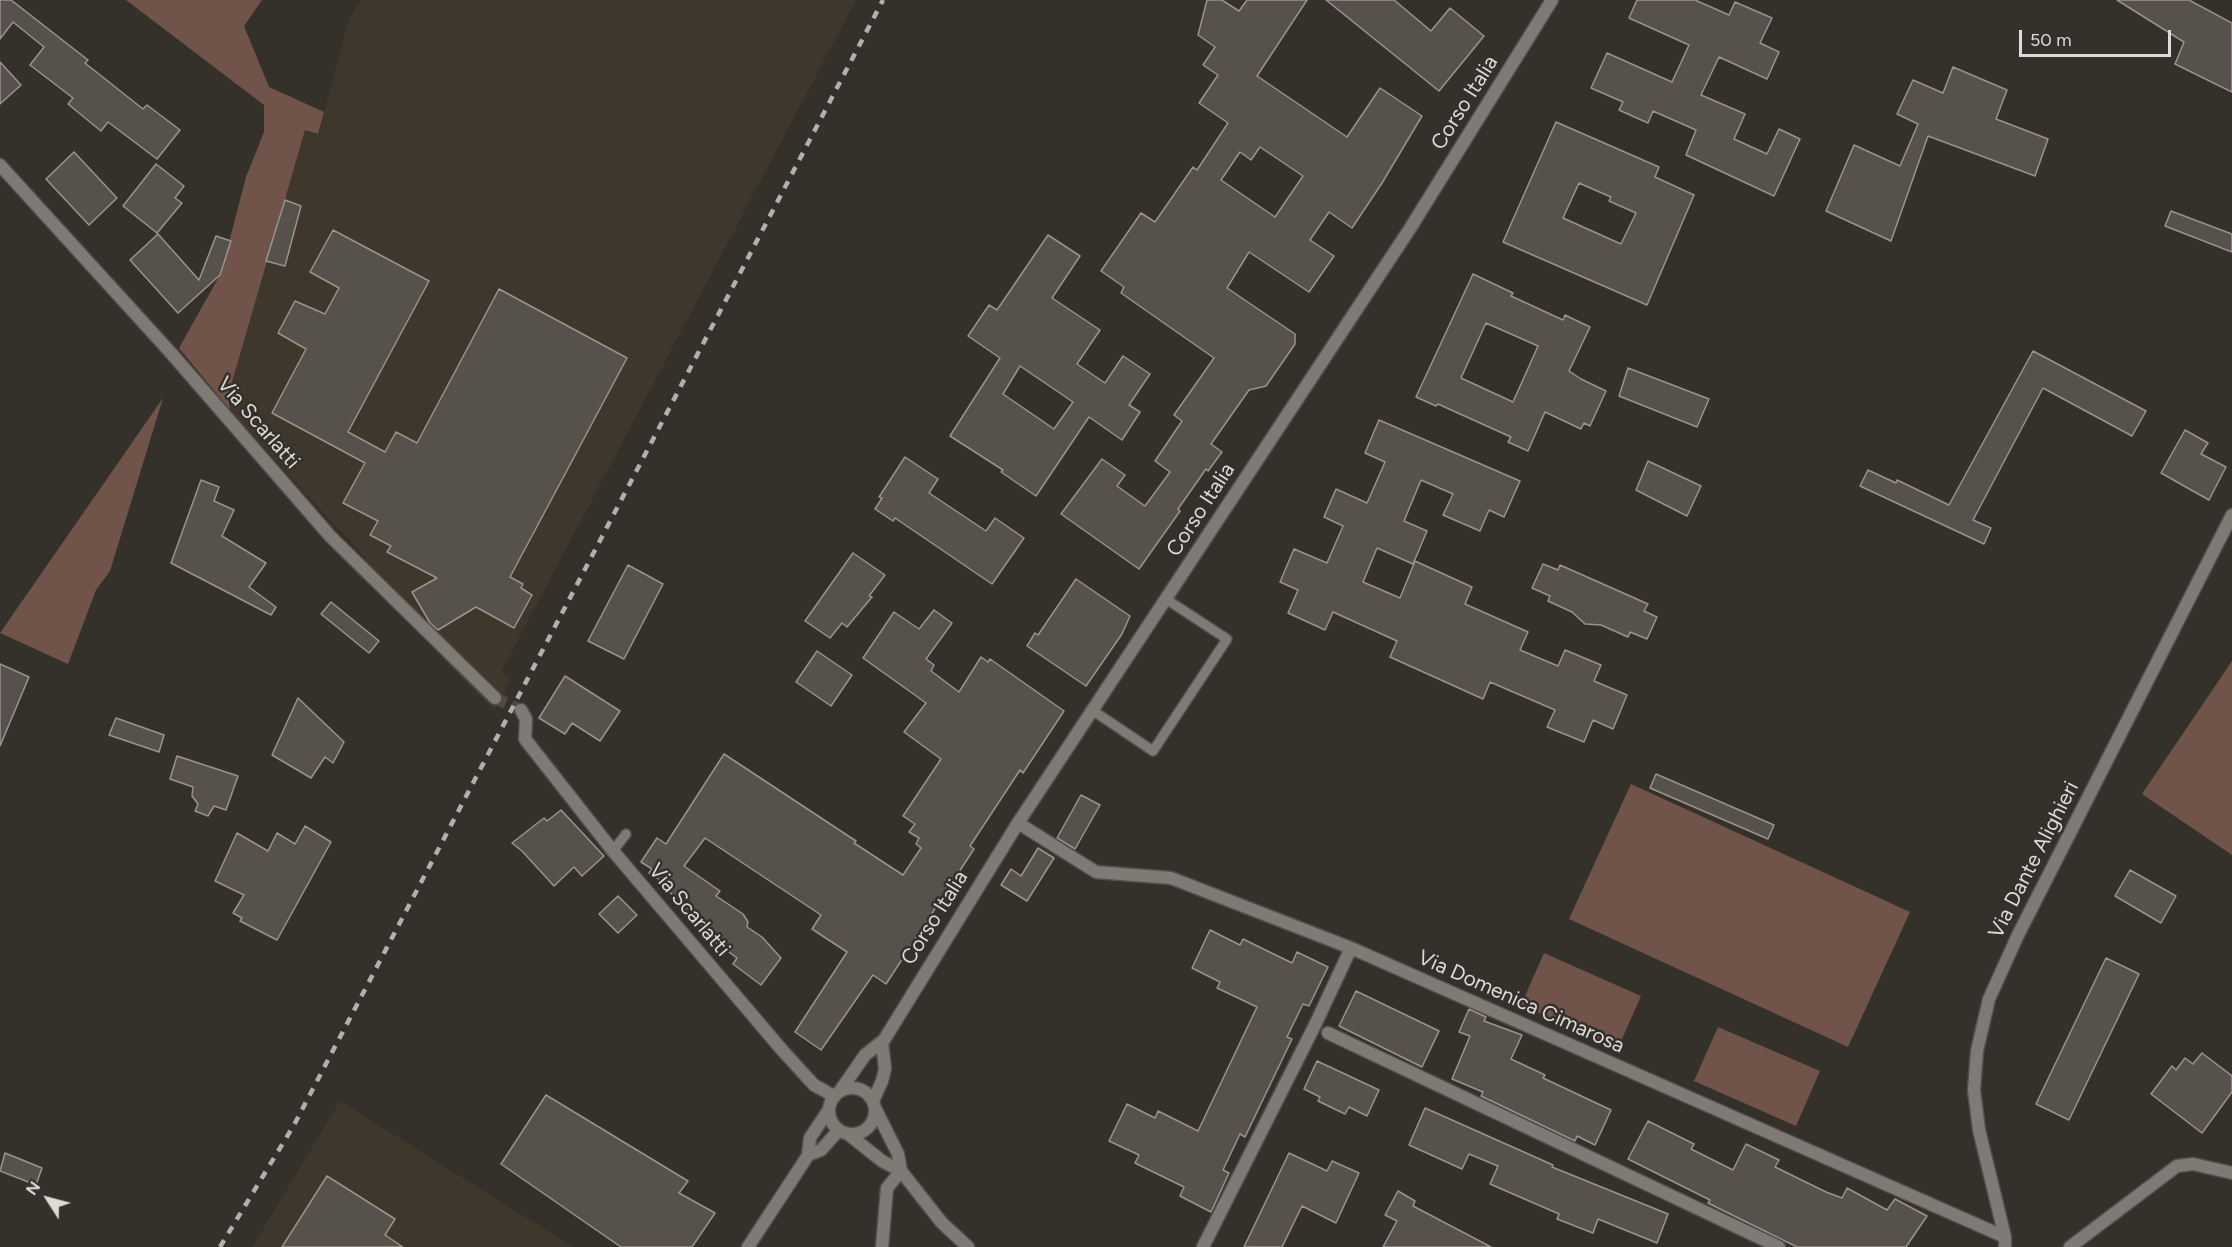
<!DOCTYPE html>
<html>
<head>
<meta charset="utf-8">
<style>
  body { margin:0 }
  #map { position:relative; width:2232px; height:1247px; overflow:hidden; background:#34312b; font-family:Figtree,sans-serif }
  canvas { display:block }
  .north { position:absolute; left:18px; top:1169px; width:60px; height:60px; -webkit-text-stroke:4px #34312b; paint-order:stroke; rotate:306deg; font-size:16px; font-weight:700; line-height:24px; text-align:center; color:#dddbd7 }
  .north::after { content:''; display:block; margin:auto; width:21px; height:27px; background:#dddbd7; clip-path:polygon(50% 0,100% 100%,50% 72%,0 100%) }
  .scale { position:absolute; left:2019px; top:30px; width:152px; height:27px; box-sizing:border-box; border:3px solid #dddbd7; border-top:0; padding-left:8px; font-size:18px; line-height:21px; white-space:nowrap; color:#dddbd7; -webkit-text-stroke:4px #34312b; paint-order:stroke }
</style>
</head>
<body>
<div id="map">
<canvas width="2232" height="1247"></canvas>
<div class="north">N</div>
<div class="scale">50 m</div>
</div>
<script>
const ctx = document.querySelector('canvas').getContext('2d');
ctx.lineJoin = 'round';
function paint(path, color) { ctx.fillStyle = color; ctx.fill(path, 'evenodd'); }
const poly = rows => new Path2D(rows.map(r => 'M' + r).join(''));
function strokePath(path, color, width, dash) { ctx.strokeStyle = color; ctx.lineWidth = width; ctx.lineCap = dash ? 'butt' : 'round'; ctx.setLineDash(dash || []); ctx.stroke(path); }
function drawText(font, color, halo, rows, align = 'center') {
  ctx.font = font + ' Figtree,sans-serif'; ctx.lineWidth = 5; ctx.setLineDash([]); ctx.textBaseline = 'middle'; ctx.strokeStyle = halo; ctx.fillStyle = color; for (const [text, x, y, turn = 0] of rows) {
    ctx.save(); ctx.translate(x, y); ctx.rotate((+turn || 0) * Math.PI / 180); ctx.textAlign = isNaN(turn) ? turn : align; if (halo) ctx.strokeText(text, 0, 0); ctx.fillText(text, 0, 0); ctx.restore();
  }
}
const built = poly([
  [361,0,856,0,501,672,511,680,494,711,384,598,353,571,367,560,230,410,228,396,305,130,318,134,349,19],
  [340,1101,573,1247,252,1247]
]);
const green = poly([
  [126,0,262,0,244,26,269,87,324,112,318,134,305,130,228,396,230,410,179,348,221,273,246,177,264,132,264,105],
  [163,398,110,571,96,590,68,664,0,633],
  [2232,661,2232,855,2142,794],
  [1631,784,1910,912,1848,1047,1569,919],
  [1544,953,1641,996,1618,1048,1521,1005],
  [1718,1027,1820,1071,1796,1126,1694,1081]
]);
const building = poly([
  [0,0,11,0,88,60,85,63,143,109,147,105,180,130,157,159,108,122,101,131,68,104,73,98,30,65,44,47,13,22,0,39,0,0],
  [1207,0,1222,0,1239,11,1247,0,1307,0,1257,76,1347,137,1380,88,1422,116,1382,183,1352,228,1329,212,1310,240,1334,256,1309,292,1249,252,1227,288,1295,334,1295,344,1266,386,1249,390,1211,444,1222,452,1208,471,1206,469,1178,509,1180,511,1139,569,1061,514,1102,459,1125,475,1117,486,1145,506,1170,472,1155,461,1182,421,1174,415,1214,358,1121,293,1124,287,1101,271,1141,213,1155,222,1193,167,1197,170,1228,123,1199,103,1218,75,1203,65,1215,47,1198,35,1207,0],
  [1260,147,1303,176,1275,217,1221,180,1240,152,1251,160,1260,147],
  [1326,0,1394,0,1431,31,1450,8,1484,36,1439,91,1326,0],
  [1637,0,1695,0,1729,15,1735,2,1772,18,1760,43,1779,52,1767,79,1719,57,1701,95,1745,114,1734,139,1767,154,1779,129,1800,139,1774,196,1686,155,1696,130,1653,111,1648,123,1619,110,1623,102,1591,88,1607,53,1672,82,1689,45,1629,18,1637,0],
  [2117,0,2189,0,2232,23,2232,92,2175,64,2184,42,2117,0],
  [0,62,21,85,0,104,0,62],
  [1953,67,2007,90,1996,119,2048,139,2035,176,1928,136,1891,241,1826,211,1854,145,1900,166,1918,124,1897,114,1913,80,1943,93,1953,67],
  [1556,122,1659,167,1655,177,1694,195,1647,305,1503,242,1556,122],
  [1579,183,1611,197,1609,201,1636,213,1621,244,1563,218,1579,183],
  [74,152,117,198,89,225,46,179,74,152],
  [156,164,184,186,175,198,182,203,157,233,123,206,156,164],
  [285,200,301,206,285,266,266,261,285,200],
  [2171,211,2232,234,2232,252,2165,226,2171,211],
  [333,230,429,281,348,432,385,452,396,432,417,443,499,289,627,358,510,577,523,584,521,588,532,595,514,628,476,607,438,630,430,623,412,592,437,578,387,552,391,546,370,535,378,521,343,503,365,463,272,413,306,349,278,333,295,301,325,314,339,288,310,272,333,230],
  [158,234,199,280,216,236,231,241,220,275,178,313,130,260,158,234],
  [1048,235,1080,256,1052,298,1100,330,1077,364,1105,383,1123,356,1150,374,1129,405,1140,412,1122,440,1089,417,1036,496,1001,472,1003,470,950,436,1000,358,968,336,989,305,997,310,1048,235],
  [1020,366,1073,402,1054,429,1003,394,1020,366],
  [1473,274,1513,293,1511,296,1563,320,1565,315,1590,327,1569,371,1581,379,1606,391,1590,426,1584,423,1581,429,1545,412,1528,451,1508,442,1511,437,1438,404,1436,406,1416,397,1473,274],
  [1486,323,1538,346,1513,402,1461,378,1486,323],
  [2033,351,2146,411,2132,436,2043,388,1973,520,1991,528,1984,544,1860,486,1868,470,1896,483,1897,480,1949,505,2033,351],
  [1628,368,1709,399,1697,427,1619,396,1628,368],
  [1379,420,1520,481,1504,517,1489,510,1480,531,1443,515,1453,494,1421,480,1404,521,1427,531,1413,564,1377,548,1363,582,1400,598,1415,561,1472,587,1465,604,1528,632,1520,650,1558,666,1565,650,1601,665,1594,681,1627,695,1613,729,1593,720,1584,742,1547,727,1555,710,1490,682,1483,699,1390,657,1397,641,1333,612,1325,630,1288,613,1298,590,1280,582,1294,549,1327,563,1343,526,1324,517,1336,489,1367,503,1385,462,1365,453,1379,420],
  [2185,430,2208,443,2201,454,2226,467,2209,500,2161,473,2185,430],
  [905,457,938,479,929,493,986,531,995,518,1024,538,992,584,895,518,893,521,875,509,882,498,879,497,905,457],
  [1648,461,1701,486,1687,516,1636,490,1648,461],
  [201,480,219,487,214,501,234,510,222,536,266,563,249,587,276,607,271,615,171,563,201,480],
  [853,553,885,575,869,596,872,597,847,627,842,623,830,638,805,621,853,553],
  [1543,564,1558,570,1560,565,1648,604,1644,611,1657,617,1647,639,1630,632,1628,637,1601,625,1585,624,1572,612,1548,601,1550,596,1532,588,1543,564],
  [628,565,663,584,624,659,588,641,628,565],
  [1076,579,1130,616,1122,634,1086,686,1027,646,1035,633,1038,635,1076,579],
  [331,602,379,641,369,653,321,614,331,602],
  [934,610,952,623,926,659,934,665,931,671,959,692,981,657,988,662,990,659,1064,711,1023,773,1020,770,970,846,974,849,886,984,873,975,821,1050,795,1032,847,952,812,929,821,915,705,838,684,866,720,891,716,896,743,914,748,922,747,927,762,937,781,958,761,985,733,964,737,958,700,931,702,926,684,909,685,905,662,886,664,883,649,873,652,869,641,862,657,838,666,844,724,754,856,841,854,843,903,875,921,848,916,844,919,838,909,832,915,824,903,816,941,759,904,732,926,703,863,658,894,612,919,629,934,610],
  [817,651,852,675,831,706,796,682,817,651],
  [0,664,29,677,0,746,0,664],
  [565,676,620,711,600,741,572,723,565,734,539,718,565,676],
  [298,698,344,742,333,763,325,757,311,778,272,755,298,698],
  [116,718,164,735,159,752,109,735,116,718],
  [177,756,238,776,226,810,214,806,208,816,195,811,198,804,192,796,193,787,170,779,177,756],
  [1656,774,1774,825,1768,839,1650,788,1656,774],
  [1081,795,1100,805,1075,849,1057,838,1081,795],
  [561,810,604,856,582,876,574,867,554,886,522,851,512,843,544,818,547,821,561,810],
  [305,826,331,842,277,940,240,921,242,918,233,913,244,895,215,881,237,833,268,851,277,833,295,844,305,826],
  [1038,848,1054,858,1027,901,1001,885,1011,869,1021,876,1038,848],
  [2130,870,2176,896,2161,923,2115,896,2130,870],
  [618,896,637,915,618,933,599,914,618,896],
  [1210,930,1240,945,1243,939,1292,963,1297,952,1328,967,1309,1006,1303,1004,1287,1037,1292,1039,1245,1137,1240,1134,1223,1170,1229,1173,1211,1212,1180,1196,1184,1187,1135,1163,1139,1155,1109,1141,1127,1104,1155,1118,1158,1111,1198,1131,1257,1007,1217,988,1220,982,1192,968,1210,930],
  [2106,958,2139,974,2069,1120,2036,1104,2106,958],
  [1356,991,1439,1031,1422,1067,1339,1026,1356,991],
  [1469,1009,1486,1017,1484,1021,1522,1035,1511,1059,1545,1075,1543,1078,1611,1110,1595,1145,1577,1136,1575,1141,1481,1096,1483,1092,1452,1079,1470,1036,1459,1032,1469,1009],
  [2202,1053,2232,1076,2232,1092,2202,1133,2151,1094,2172,1066,2176,1070,2185,1058,2193,1064,2202,1053],
  [1317,1061,1379,1090,1367,1116,1349,1107,1345,1114,1318,1101,1320,1097,1304,1089,1317,1061],
  [546,1095,688,1181,679,1193,715,1213,692,1247,621,1247,501,1164,546,1095],
  [1425,1108,1553,1165,1552,1167,1668,1214,1657,1243,1598,1219,1593,1233,1557,1219,1559,1214,1490,1184,1498,1166,1469,1154,1462,1169,1409,1145,1425,1108],
  [1648,1121,1694,1144,1691,1149,1733,1170,1746,1144,1779,1160,1775,1167,1826,1192,1842,1198,1847,1188,1887,1210,1895,1199,1927,1216,1906,1247,1797,1247,1708,1203,1710,1200,1628,1159,1648,1121],
  [5,1153,42,1168,36,1185,0,1171,5,1153],
  [1289,1153,1327,1171,1332,1161,1359,1173,1336,1223,1302,1206,1282,1247,1244,1247,1289,1153],
  [327,1176,395,1219,385,1235,403,1247,282,1247,327,1176],
  [1398,1191,1415,1201,1413,1206,1491,1247,1383,1247,1397,1221,1385,1215,1398,1191]
]);
const minorTunnel = poly([
  [495,698,521,710]
]);
const service = poly([
  [1092,710,1153,751,1227,639,1166,599],
  [613,851,626,834]
]);
const minor = poly([
  [0,165,171,353,330,536,495,698],
  [521,710,526,719,525,739,613,851,782,1050,814,1085,834,1096],
  [1018,823,1096,872,1171,878,1351,948,2005,1237],
  [1328,1033,1779,1247],
  '829 1111a23 23 0 1 1 46 0a23 23 0 1 1-46 0Z',
  [840,1091,865,1055,884,1040,1018,823,1411,227,1552,0],
  [873,1101,882,1081,885,1069,882,1042],
  [875,1108,898,1154,901,1171],
  [848,1134,882,1161,901,1171,942,1223,968,1247],
  [808,1155,821,1150,839,1130],
  [748,1247,805,1160,808,1155,810,1138,828,1111],
  [882,1247,887,1188,901,1171],
  [1203,1247,1315,1025,1351,948],
  [2005,1247,2005,1237,1979,1130,1974,1090,1977,1051,1989,999,2018,935,2232,515],
  [2070,1247,2177,1166,2193,1164,2232,1173]
]);
const rail = poly([
  [220,1247,294,1125,883,0]
]);
const streetNames = [
  ["Corso Italia",1465,103,-58],
  ["Via Scarlatti",258,423,49],
  ["Corso Italia",1201,510,-57],
  ["Via Dante Alighieri",2034,860,-63],
  ["Via Scarlatti",689,910,50],
  ["Corso Italia",935,918,-58],
  ["Via Domenica Cimarosa",1521,1002,24]
];
paint(built, '#3f372c');
paint(green, '#70544a');
paint(building, '#57514c');
strokePath(building, '#9a938e', 1.5);
strokePath(minorTunnel, '#4d4a45', 12, [12, 6]);
strokePath(service, '#524f4b', 12);
strokePath(minor, '#524f4b', 15);
strokePath(service, '#7f7a74', 9);
strokePath(minor, '#7f7a74', 12);
strokePath(rail, '#b2b0ab', 4.5, [8, 8]);
drawText('21px', '#dddbd7', '#34312b', streetNames);
</script>
</body>
</html>
